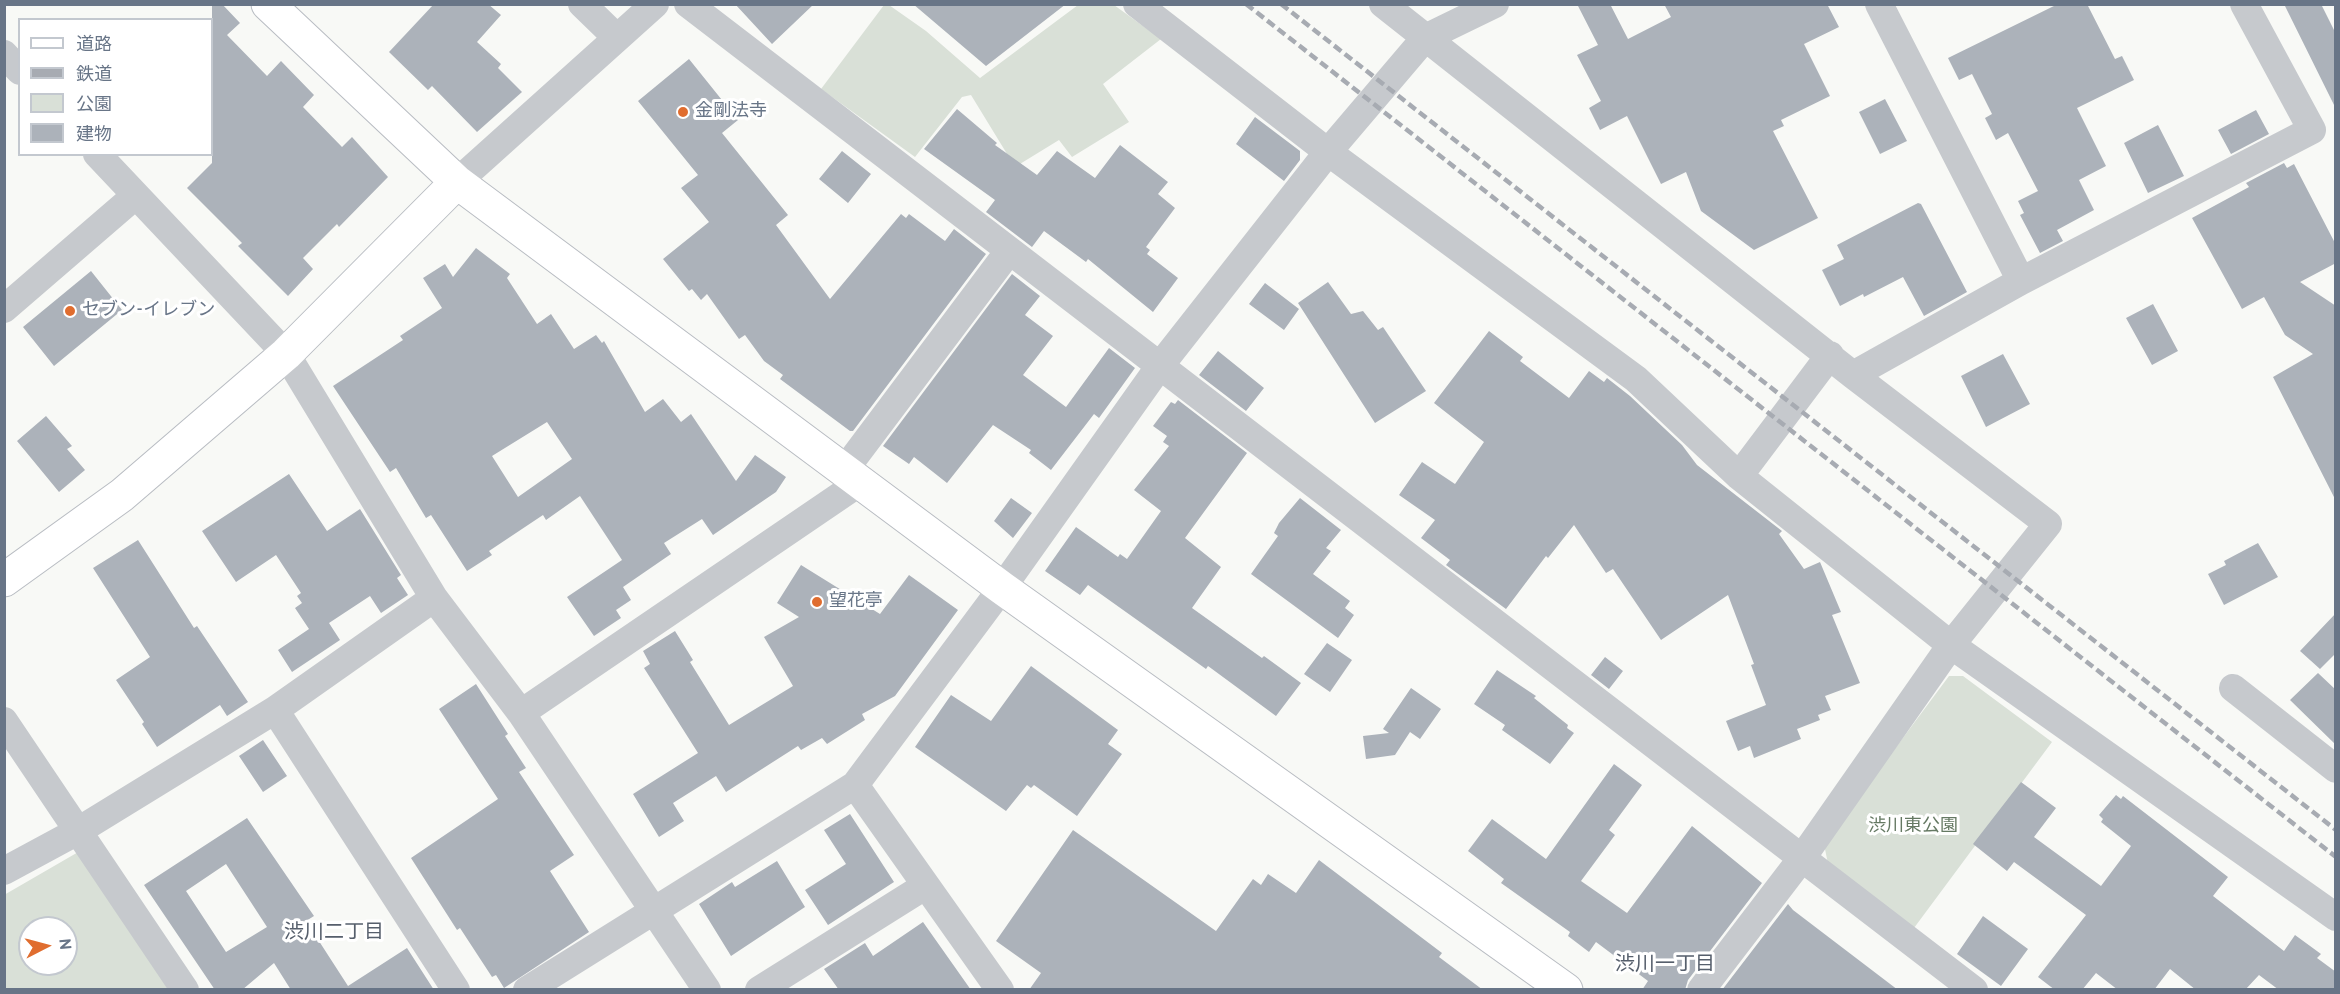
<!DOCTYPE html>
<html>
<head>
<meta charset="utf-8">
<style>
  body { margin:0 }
  #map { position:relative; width:2340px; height:994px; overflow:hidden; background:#f8f9f6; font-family:Overpass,"Noto Sans JP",sans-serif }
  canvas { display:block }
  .frame { position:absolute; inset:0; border:6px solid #687587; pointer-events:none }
  .legend { position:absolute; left:18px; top:18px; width:195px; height:138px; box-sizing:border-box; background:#fff; border:2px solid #c3c8cf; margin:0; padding:8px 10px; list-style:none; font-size:18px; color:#687587 }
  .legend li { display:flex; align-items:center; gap:12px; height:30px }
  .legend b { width:30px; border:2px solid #c3c8cf }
  .north { position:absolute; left:18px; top:916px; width:60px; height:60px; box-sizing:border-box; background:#fff; border:2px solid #c3c8cf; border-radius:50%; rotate:84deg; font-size:16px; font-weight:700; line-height:24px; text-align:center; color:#687587 }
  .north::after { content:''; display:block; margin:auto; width:21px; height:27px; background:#e06d2f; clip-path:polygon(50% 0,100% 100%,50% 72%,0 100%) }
</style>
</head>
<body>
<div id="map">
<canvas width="2340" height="994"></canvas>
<div class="frame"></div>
<ul class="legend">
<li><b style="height:8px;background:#fff"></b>道路</li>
<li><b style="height:8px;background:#a7abb2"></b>鉄道</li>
<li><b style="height:16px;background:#d9e0d7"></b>公園</li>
<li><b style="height:16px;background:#acb2ba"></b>建物</li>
</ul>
<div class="north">N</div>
</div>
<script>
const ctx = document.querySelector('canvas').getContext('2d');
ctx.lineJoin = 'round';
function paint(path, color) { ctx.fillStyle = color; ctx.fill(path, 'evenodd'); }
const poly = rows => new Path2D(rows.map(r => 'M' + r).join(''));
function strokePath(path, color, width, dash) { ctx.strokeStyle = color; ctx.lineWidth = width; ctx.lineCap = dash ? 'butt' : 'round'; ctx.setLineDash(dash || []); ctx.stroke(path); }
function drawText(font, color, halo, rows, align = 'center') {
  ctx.font = font + ' Overpass,"Noto Sans JP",sans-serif'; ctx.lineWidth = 6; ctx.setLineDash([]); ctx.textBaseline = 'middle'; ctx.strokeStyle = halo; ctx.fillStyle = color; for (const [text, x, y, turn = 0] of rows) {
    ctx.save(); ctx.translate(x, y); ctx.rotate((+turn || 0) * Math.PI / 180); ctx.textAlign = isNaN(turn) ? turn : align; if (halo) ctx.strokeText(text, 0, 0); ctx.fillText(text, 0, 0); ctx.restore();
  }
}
const green = poly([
  [884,5,889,5,926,31,980,78,1078,5,1114,5,1161,39,1103,84,1129,122,1072,157,1059,140,1015,167,971,95,962,97,915,157,821,89],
  [1949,676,1963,676,2052,742,1914,928,1828,864,1824,844],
  [80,851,172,989,5,989,4,895],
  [30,928,66,928,66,964,30,964]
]);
const building = poly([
  [212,4,222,4,240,23,227,35,267,76,281,61,314,95,303,107,342,147,352,137,388,177,339,227,337,224,303,258,313,269,288,296,238,246,242,243,187,188,212,163],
  [434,4,488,4,501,15,477,42,501,64,498,68,522,92,477,132,432,86,428,90,389,52],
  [735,4,814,4,772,44],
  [913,4,1066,4,986,66],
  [1577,4,1610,4,1628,39,1671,17,1664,4,1827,4,1839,27,1804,44,1830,96,1781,120,1784,126,1773,131,1818,218,1754,250,1701,211,1686,172,1661,184,1627,116,1600,130,1589,108,1601,101,1577,55,1598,45],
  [2058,4,2087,4,2115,59,2122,56,2134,80,2077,108,2106,166,2079,180,2094,210,2057,230,2063,241,2040,253,2020,215,2024,213,2018,201,2038,191,2008,133,1996,140,1985,118,1992,114,1972,74,1959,80,1948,58],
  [2284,4,2321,4,2336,34,2336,109],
  [689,59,738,120,722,133,788,215,776,225,830,299,901,214,906,218,909,214,945,241,954,229,986,254,853,431,850,431,780,379,783,375,764,361,745,335,739,339,707,294,701,300,692,289,689,291,663,259,709,222,681,188,698,175,638,101],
  [1885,99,1907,141,1880,154,1859,112],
  [957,109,997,143,995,145,1037,175,1057,151,1095,178,1120,145,1168,182,1158,194,1175,208,1146,247,1150,250,1147,254,1178,278,1153,312,1088,259,1086,262,1044,231,1032,247,986,212,995,200,924,149],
  [2256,110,2269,134,2231,154,2218,130],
  [1255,117,1300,151,1300,160,1284,181,1236,144],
  [2158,125,2184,176,2148,193,2124,143],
  [842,151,871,174,848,203,819,179],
  [2284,163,2287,168,2294,164,2336,245,2336,263,2300,282,2336,306,2336,501,2273,377,2313,354,2285,335,2264,297,2242,309,2192,218,2249,187,2246,183],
  [1918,203,1921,204,1967,292,1924,316,1903,277,1864,297,1863,294,1840,306,1822,270,1844,259,1837,245],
  [476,248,510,274,507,278,537,324,551,314,574,349,596,335,602,343,604,341,645,412,663,399,681,422,691,414,736,481,755,455,786,477,776,492,713,535,702,519,664,543,671,554,623,587,631,600,616,610,621,618,594,636,567,597,622,560,580,496,546,520,543,515,489,551,492,555,467,571,431,515,426,518,396,468,390,472,333,386,403,340,400,336,442,308,423,278,445,264,453,277],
  [547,422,572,459,518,497,492,456],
  [91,271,122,310,54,366,23,327],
  [1012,274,1040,296,1025,315,1053,336,1023,375,1066,407,1109,348,1135,368,1099,418,1094,414,1051,470,1029,453,1031,450,993,425,947,483,914,457,909,464,883,446],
  [1328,282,1351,314,1363,311,1378,330,1383,327,1426,391,1375,423,1298,303],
  [1265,283,1299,309,1284,330,1249,304],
  [2153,304,2178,351,2152,365,2126,318],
  [1489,331,1523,357,1520,361,1569,398,1589,371,1604,382,1607,378,1630,396,1682,445,1697,465,1782,531,1779,534,1804,569,1820,562,1841,612,1832,615,1860,683,1825,696,1831,710,1818,715,1820,720,1797,729,1801,739,1754,758,1750,746,1738,751,1726,721,1766,705,1751,665,1754,664,1728,595,1661,640,1613,569,1606,573,1574,525,1548,558,1546,556,1506,609,1446,565,1450,560,1421,538,1435,520,1399,495,1422,462,1455,484,1484,442,1434,403],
  [1218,351,1264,388,1246,411,1199,375],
  [2003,354,2030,404,1986,427,1961,376],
  [1178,400,1247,453,1185,538,1221,567,1192,608,1262,658,1264,656,1301,683,1276,716,1208,666,1206,669,1088,585,1080,595,1045,571,1076,527,1118,557,1120,554,1127,559,1161,511,1134,490,1169,446,1163,442,1167,436,1153,426,1171,402,1175,404],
  [46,416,72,446,67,449,85,470,59,492,17,441],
  [289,474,327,531,360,509,401,575,397,578,408,595,381,613,370,596,329,623,340,640,292,672,278,650,309,629,295,608,302,603,297,596,301,593,276,555,236,582,202,531],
  [1011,498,1032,513,1013,538,994,521],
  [1300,498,1341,530,1326,548,1331,551,1313,574,1350,601,1345,608,1354,615,1338,638,1251,574,1278,536,1274,533,1279,523],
  [138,540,194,628,197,626,248,702,227,716,220,705,157,747,142,724,144,722,116,680,150,657,93,568],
  [2258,543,2278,577,2224,605,2208,574,2226,565,2224,561],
  [801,565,880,614,909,575,958,610,895,696,862,714,865,720,827,744,822,738,801,750,798,746,726,792,716,776,673,803,684,821,659,837,633,794,698,753,644,668,650,664,643,651,675,631,693,660,690,662,729,725,793,686,764,637,799,617,777,603],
  [2336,613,2336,653,2320,669,2300,651],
  [1327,643,1352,660,1330,692,1304,674],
  [1605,657,1623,671,1609,689,1591,675],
  [1031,666,1118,730,1108,744,1122,754,1077,816,1034,785,1031,788,1027,785,1006,811,915,747,951,695,991,721],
  [1497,670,1536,696,1534,698,1568,725,1567,728,1574,733,1550,764,1502,730,1505,725,1474,704],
  [2318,673,2336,690,2336,745,2290,700],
  [476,684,508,734,505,736,526,768,519,772,574,855,550,871,589,932,504,988,496,975,492,977,460,928,457,930,411,858,498,799,439,709],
  [1411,688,1441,709,1420,739,1410,732,1395,755,1366,759,1363,736,1389,733,1383,729],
  [263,740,287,776,263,792,239,756],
  [1614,764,1642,785,1609,830,1615,835,1581,881,1627,913,1692,826,1762,883,1688,980,1685,990,1642,990,1648,981,1596,942,1589,952,1568,936,1570,932,1501,883,1504,879,1468,851,1492,819,1546,859],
  [2021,782,2056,808,2034,837,2101,886,2131,846,2101,822,2103,819,2099,815,2116,795,2121,799,2123,796,2228,877,2213,896,2284,951,2295,935,2321,954,2317,958,2336,972,2336,990,2279,990,2259,975,2245,990,2196,990,2170,969,2154,990,2118,990,2096,973,2082,990,2055,990,2038,977,2086,915,2014,862,2007,871,1973,844],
  [850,814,894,882,828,925,805,890,846,864,824,830],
  [247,818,314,916,306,921,348,986,407,948,434,990,291,990,274,963,242,990,215,990,144,885],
  [226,864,267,927,226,952,186,891],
  [1073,830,1216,931,1253,879,1261,885,1268,874,1296,893,1319,860,1442,953,1439,957,1483,990,1029,990,1041,973,996,941],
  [777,861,805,907,731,956,699,904,732,882,735,887],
  [1788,904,1793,910,1898,990,1722,990],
  [1983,916,2028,949,2001,986,1957,954],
  [923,922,971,990,839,990,824,969,865,943,873,956]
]);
const street = poly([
  [582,4,616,37],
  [688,4,1974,990],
  [1137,4,1328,152,1636,379,1739,476,1951,645,2336,917],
  [1383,4,1853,375,2048,524,1951,645,1802,858,1701,990],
  [1879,4,2021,281],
  [4,54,20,71],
  [97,154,286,354,434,598,521,713,707,990],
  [457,182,655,4],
  [4,309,135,196],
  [1853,375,2021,281,2312,130,2244,4],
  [843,472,1009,251],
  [1739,476,1830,355],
  [2233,688,2336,769],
  [275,710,456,990],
  [521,713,859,483],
  [4,721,185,990],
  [855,785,1000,990],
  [4,871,78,831,275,710,434,598],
  [527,990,855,785,1002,588,1159,367,1328,152,1425,38,1495,4],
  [759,990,925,886]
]);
const secondary = poly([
  [268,4,457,182,1002,588,1566,990],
  [4,580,122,495,286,354,457,182]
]);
const rail = poly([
  [1246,4,2336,857],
  [1281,4,2336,830]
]);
const markers = [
  [683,112,6,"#e06d2f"],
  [70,311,6,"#e06d2f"],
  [817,602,6,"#e06d2f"]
];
const poiNames = [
  ["金剛法寺",695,112],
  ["セブン-イレブン",82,311],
  ["望花亭",829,602]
];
const parkNames = [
  ["渋川東公園",1913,827]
];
const neighbourhoodNames = [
  ["渋川二丁目",334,934],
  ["渋川一丁目",1665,966]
];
paint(green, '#d9e0d7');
paint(building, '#acb2ba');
strokePath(secondary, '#b8bcc2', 35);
strokePath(street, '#c6c9cd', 28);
strokePath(secondary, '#fff', 33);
strokePath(rail, '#a7abb2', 4.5, [9, 4.5]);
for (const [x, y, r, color] of markers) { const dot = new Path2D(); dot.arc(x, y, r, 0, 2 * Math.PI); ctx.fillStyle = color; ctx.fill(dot); strokePath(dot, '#fff', 2); }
drawText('18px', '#687587', '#fff', poiNames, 'left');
drawText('18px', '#657963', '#fff', parkNames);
drawText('20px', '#565f6c', '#fff', neighbourhoodNames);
</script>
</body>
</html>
